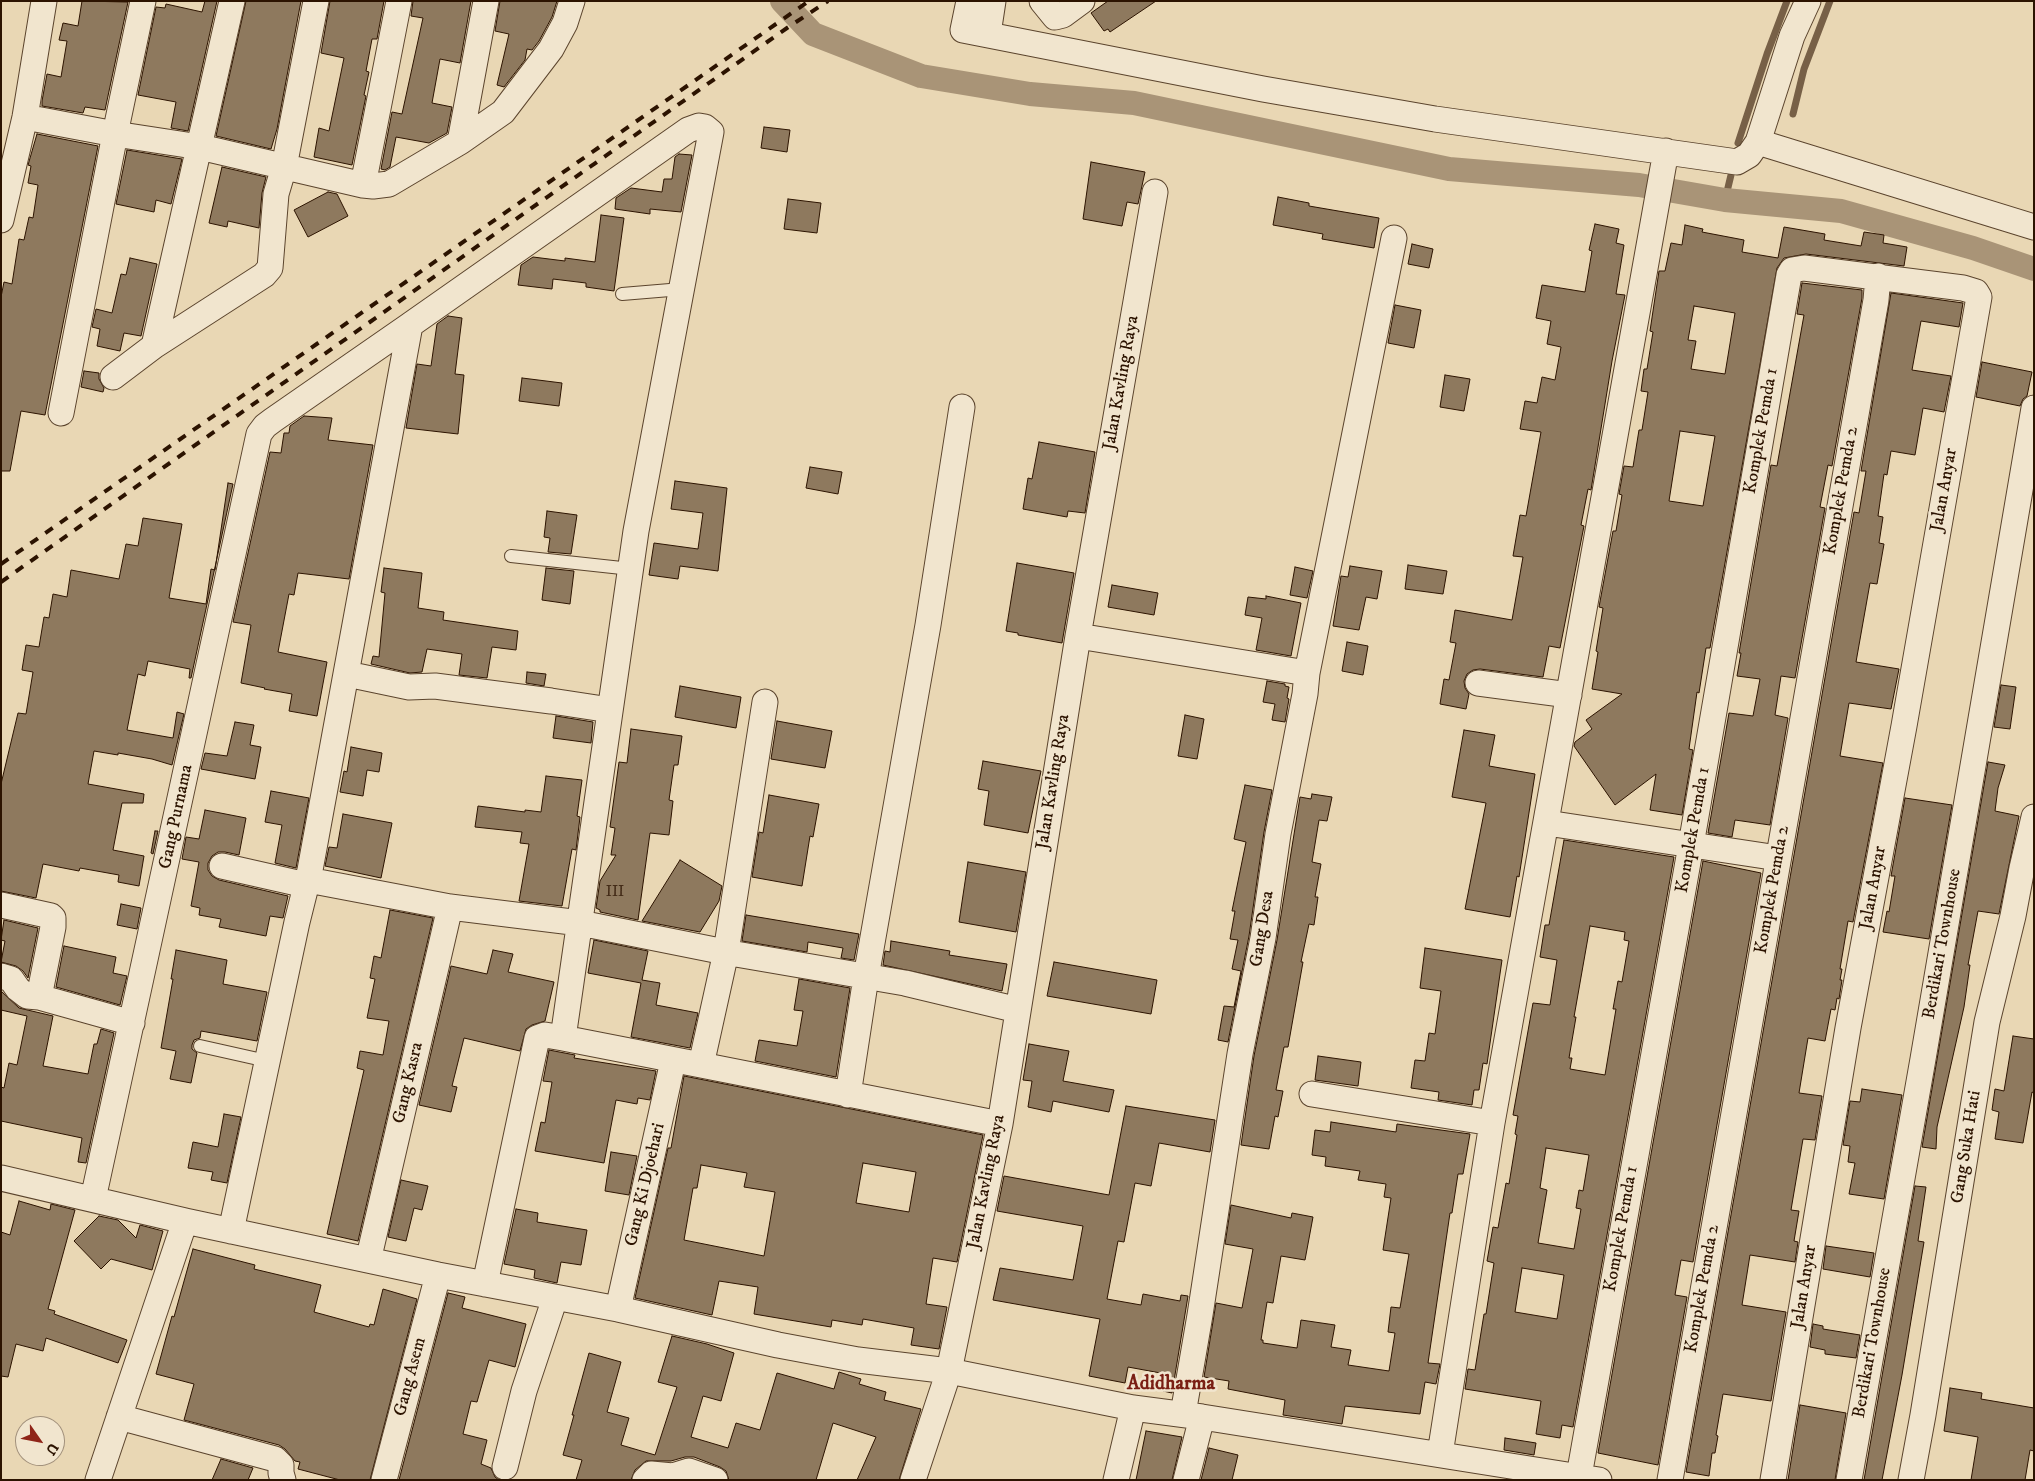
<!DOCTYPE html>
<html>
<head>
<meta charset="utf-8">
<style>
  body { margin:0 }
  #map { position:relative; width:2035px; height:1481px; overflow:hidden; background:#e9d7b4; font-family:"IM FELL DW Pica",serif }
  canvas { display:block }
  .frame { position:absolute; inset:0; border:2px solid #2c1300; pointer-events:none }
  .north { position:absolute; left:15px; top:1416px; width:50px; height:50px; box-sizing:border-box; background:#f1e5ce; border:1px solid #a2917c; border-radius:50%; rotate:123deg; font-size:14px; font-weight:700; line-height:20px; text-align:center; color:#2c1300 }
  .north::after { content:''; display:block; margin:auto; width:18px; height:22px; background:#8f2418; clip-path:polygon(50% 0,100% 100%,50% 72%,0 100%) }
</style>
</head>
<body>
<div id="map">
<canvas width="2035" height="1481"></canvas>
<div class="frame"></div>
<div class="north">U</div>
</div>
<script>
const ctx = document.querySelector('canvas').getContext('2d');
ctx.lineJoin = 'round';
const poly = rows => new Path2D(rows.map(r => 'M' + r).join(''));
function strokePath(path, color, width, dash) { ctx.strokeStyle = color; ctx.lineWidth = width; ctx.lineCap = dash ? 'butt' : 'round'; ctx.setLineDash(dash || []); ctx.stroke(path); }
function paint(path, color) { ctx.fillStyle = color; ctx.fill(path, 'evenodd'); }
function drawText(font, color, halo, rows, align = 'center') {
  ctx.font = font + ' "IM FELL DW Pica",serif'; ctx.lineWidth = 5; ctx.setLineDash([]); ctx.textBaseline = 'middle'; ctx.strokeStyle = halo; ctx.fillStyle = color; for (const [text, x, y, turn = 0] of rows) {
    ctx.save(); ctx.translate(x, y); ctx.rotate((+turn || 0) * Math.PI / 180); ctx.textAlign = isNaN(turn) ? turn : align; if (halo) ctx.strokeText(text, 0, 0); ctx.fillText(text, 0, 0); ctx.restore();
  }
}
const stream = poly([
  [1793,114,1804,69,1830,1],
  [1738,143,1767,54,1787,1],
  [1725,200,1731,175]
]);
const canal = poly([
  [782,1,813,34,921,76,1030,94,1134,103,1449,169,1639,185,1725,200,1841,211,1973,248,2034,269]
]);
const building = poly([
  [82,1,128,2,105,110,85,107,83,113,42,106,42,101,47,74,61,77,67,41,59,40,63,23,78,26,82,1],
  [205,1,217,1,188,131,171,128,176,102,138,95,156,7,165,8,166,4,202,12,205,1],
  [246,1,301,1,277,129,271,149,216,136,246,1],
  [330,1,384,1,377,39,372,39,366,71,369,72,364,95,366,96,352,165,314,157,319,128,329,131,344,58,321,53,330,1],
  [413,1,471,1,460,63,440,59,432,103,452,107,447,133,429,143,396,137,390,167,385,170,381,169,392,112,402,114,423,18,411,16,413,1],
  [500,1,557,1,552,17,539,41,532,50,527,49,525,60,504,87,497,85,509,34,495,31,500,1],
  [1108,1,1156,1,1110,32,1108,29,1104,31,1091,13,1108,1],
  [764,127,790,130,787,152,761,148,764,127],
  [37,134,98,146,45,415,21,411,10,471,1,471,1,297,4,282,12,284,19,239,24,240,29,217,33,218,38,185,28,183,31,166,28,165,37,134],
  [127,150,182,159,171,204,156,200,154,212,116,204,127,150],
  [679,154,692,155,681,212,650,209,650,214,615,209,616,198,631,188,662,192,664,179,672,179,675,157,679,154],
  [1091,162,1145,172,1138,204,1127,202,1122,226,1083,219,1091,162],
  [222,167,266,177,262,193,259,228,228,221,227,227,209,223,222,167],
  [328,192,337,194,348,216,308,237,294,210,328,192],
  [1278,197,1309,203,1309,206,1379,218,1374,248,1322,239,1323,234,1273,225,1278,197],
  [788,199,821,203,817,233,784,229,788,199],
  [601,215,624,218,614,291,586,287,586,283,553,279,552,289,518,285,521,265,533,257,565,261,565,258,595,262,601,215],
  [1595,224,1619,229,1616,243,1624,245,1616,294,1625,295,1612,361,1591,490,1588,489,1581,525,1584,526,1560,648,1549,646,1543,677,1480,669,1473,670,1467,674,1464,681,1465,688,1469,694,1466,709,1440,704,1444,679,1449,680,1456,643,1450,642,1455,610,1512,620,1523,557,1513,556,1520,515,1526,516,1541,432,1520,429,1525,401,1537,403,1542,377,1555,380,1561,347,1547,344,1551,321,1536,318,1542,285,1585,292,1592,251,1589,250,1595,224],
  [1685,225,1703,229,1702,232,1744,240,1742,252,1778,258,1784,227,1825,234,1824,240,1861,246,1864,232,1884,235,1883,243,1907,247,1904,266,1806,254,1784,258,1777,268,1710,648,1706,648,1699,693,1697,692,1689,749,1693,750,1682,815,1650,810,1656,774,1615,805,1574,746,1575,742,1592,729,1586,720,1622,694,1592,689,1598,652,1596,651,1603,608,1599,607,1613,531,1616,531,1622,495,1619,494,1624,466,1633,467,1639,430,1642,430,1648,392,1641,391,1644,369,1647,369,1653,332,1650,331,1659,271,1665,271,1671,243,1682,245,1685,225],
  [1694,306,1735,313,1725,374,1691,369,1696,341,1688,340,1694,306],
  [1680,431,1715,436,1703,506,1669,501,1680,431],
  [1412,244,1433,249,1429,268,1408,264,1412,244],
  [130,258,157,264,141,336,124,333,120,351,97,346,100,329,92,327,96,309,112,313,121,274,126,275,130,258],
  [1802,283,1862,290,1862,298,1832,466,1828,465,1820,507,1825,508,1795,678,1781,676,1775,715,1788,718,1770,825,1735,820,1732,837,1708,833,1729,713,1753,716,1760,679,1737,676,1741,653,1739,653,1771,465,1777,466,1804,315,1797,314,1802,283],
  [1891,293,1963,303,1959,327,1921,321,1912,370,1951,376,1944,412,1923,408,1915,455,1891,451,1887,475,1884,474,1878,516,1883,517,1879,543,1884,544,1877,584,1870,583,1856,662,1899,669,1891,709,1849,703,1840,756,1883,763,1853,922,1848,921,1840,969,1842,969,1840,980,1842,980,1839,999,1837,998,1835,1010,1831,1009,1825,1041,1808,1038,1799,1093,1822,1096,1815,1140,1803,1139,1791,1210,1799,1211,1794,1241,1798,1242,1795,1262,1750,1255,1742,1305,1786,1312,1771,1401,1723,1394,1716,1435,1718,1436,1715,1453,1712,1453,1709,1476,1686,1472,1854,512,1859,513,1866,471,1861,471,1891,293],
  [1395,305,1421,310,1414,348,1388,343,1395,305],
  [448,316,462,318,455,374,464,375,458,434,406,428,417,364,431,366,437,324,448,316],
  [1982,362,2032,372,2027,396,2023,399,2020,406,1976,397,1982,362],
  [84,371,99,373,99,379,104,388,103,392,81,387,84,371],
  [1445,375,1470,379,1464,411,1440,407,1445,375],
  [522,378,562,383,559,406,519,401,522,378],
  [304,416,332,418,328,440,373,445,349,579,298,573,294,595,289,594,278,652,327,662,317,716,289,711,292,694,264,689,265,688,241,683,251,625,233,622,270,452,281,453,284,433,289,433,290,426,304,416],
  [1039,442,1095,452,1085,513,1068,511,1067,517,1023,509,1028,478,1032,479,1039,442],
  [810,467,842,472,838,494,806,488,810,467],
  [675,481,727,488,718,571,680,566,678,579,649,575,654,543,698,549,703,513,671,509,675,481],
  [228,483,233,484,191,678,189,678,190,669,148,661,145,676,138,674,127,730,173,738,177,712,184,714,172,765,152,759,118,753,118,755,94,751,88,784,144,794,143,803,122,803,113,850,144,856,139,886,118,882,119,875,80,868,79,871,43,864,36,898,1,891,1,784,18,713,26,714,33,672,22,670,26,645,39,647,44,617,49,618,53,594,67,597,71,570,119,579,126,544,138,546,143,518,182,524,169,598,206,604,211,569,215,570,228,483],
  [547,511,577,515,571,554,548,552,550,538,544,537,547,511],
  [1017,563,1074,573,1062,643,1018,635,1018,633,1006,631,1017,563],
  [1408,565,1447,571,1443,594,1405,589,1408,565],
  [1350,566,1382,571,1377,599,1366,597,1359,630,1333,626,1341,576,1348,577,1350,566],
  [1295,567,1313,571,1307,598,1290,595,1295,567],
  [384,568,422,573,418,608,444,612,443,620,518,631,516,650,492,647,487,678,459,675,462,654,427,649,422,672,410,673,371,664,373,656,379,657,385,593,381,592,384,568],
  [546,568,574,571,570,604,542,600,546,568],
  [1112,585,1158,593,1154,615,1108,607,1112,585],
  [1266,596,1301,603,1291,656,1256,650,1262,618,1245,615,1248,597,1266,599,1266,596],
  [1347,642,1368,646,1363,675,1342,671,1347,642],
  [527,672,546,674,544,686,526,683,527,672],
  [1267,681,1285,684,1285,686,1289,687,1287,698,1289,699,1285,722,1272,720,1275,704,1263,702,1267,681],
  [2001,685,2016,687,2010,729,1994,727,2001,685],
  [680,686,741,697,736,728,675,717,680,686],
  [1185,715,1204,719,1197,759,1178,756,1185,715],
  [556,716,593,722,591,743,553,738,556,716],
  [777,721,832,731,825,768,771,759,777,721],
  [235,722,254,725,250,745,261,747,255,779,201,769,205,753,227,756,235,722],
  [631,729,682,736,678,765,674,765,669,800,673,801,669,835,650,833,638,920,600,912,600,910,596,908,600,881,616,855,611,855,615,828,610,827,619,762,627,763,631,729],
  [1464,730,1495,735,1489,766,1535,774,1519,877,1517,876,1510,917,1465,909,1486,803,1452,797,1464,730],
  [351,747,382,753,379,772,367,770,363,796,340,792,344,771,347,772,351,747],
  [983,761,1041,771,1028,833,984,825,989,791,978,789,983,761],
  [1988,762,2005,765,1998,788,1995,811,2019,816,1999,914,1978,911,1968,965,1970,965,1964,1007,1937,1127,1936,1149,1922,1147,1988,762],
  [546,776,582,780,577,816,580,817,576,850,572,849,562,906,519,901,529,844,520,843,522,832,475,827,478,806,525,812,525,810,541,812,546,776],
  [1245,785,1272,790,1264,832,1249,936,1228,1042,1218,1040,1224,1006,1234,1007,1241,971,1232,969,1238,940,1230,939,1235,911,1232,911,1246,842,1234,839,1245,785],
  [271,791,309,798,296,868,275,863,282,825,265,822,271,791],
  [1312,794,1332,797,1327,821,1319,820,1312,862,1321,864,1315,897,1318,897,1314,925,1309,924,1301,962,1303,962,1288,1047,1284,1047,1276,1090,1283,1091,1278,1117,1275,1116,1269,1149,1241,1145,1254,1056,1277,940,1300,797,1311,799,1312,794],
  [769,795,819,804,813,837,810,836,802,886,752,877,759,832,763,833,769,795],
  [1905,798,1952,805,1929,939,1883,932,1887,911,1889,912,1895,876,1891,876,1905,798],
  [205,810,246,818,239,855,225,852,218,852,212,856,208,863,208,870,212,876,219,880,288,896,283,918,270,916,266,936,219,927,221,919,199,915,200,908,191,906,199,862,182,859,186,837,199,839,205,810],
  [343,814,392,823,381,878,325,866,329,847,337,848,343,814],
  [155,831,158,831,153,854,151,853,155,831],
  [1564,840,1674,857,1573,1427,1562,1425,1560,1438,1536,1434,1541,1401,1465,1389,1468,1369,1475,1370,1484,1314,1486,1314,1494,1263,1487,1261,1493,1227,1498,1228,1506,1183,1509,1184,1517,1135,1515,1134,1518,1116,1513,1115,1533,1003,1550,1005,1557,960,1540,957,1545,925,1549,925,1564,840],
  [1590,926,1625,932,1624,940,1629,941,1622,982,1618,981,1613,1009,1616,1009,1605,1075,1570,1069,1572,1058,1569,1058,1576,1017,1574,1017,1590,926],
  [1546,1148,1589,1155,1583,1191,1579,1190,1576,1208,1581,1209,1574,1249,1538,1243,1547,1190,1540,1188,1546,1148],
  [1522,1268,1564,1275,1557,1319,1515,1312,1522,1268],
  [680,860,722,886,719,901,700,932,642,921,680,860],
  [1703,861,1761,873,1693,1262,1681,1260,1675,1295,1687,1297,1658,1465,1598,1453,1703,861],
  [968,862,1026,872,1016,932,959,922,968,862],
  [121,904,141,908,137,929,117,925,121,904],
  [390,910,433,918,358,1241,327,1234,364,1070,357,1068,360,1051,383,1055,389,1021,367,1018,375,979,370,978,374,956,381,958,390,910],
  [746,915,859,934,854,960,841,958,843,948,808,942,807,952,742,941,746,915],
  [4,920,38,928,28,978,23,971,16,966,1,962,5,941,1,940,4,920],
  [594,940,648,951,642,980,660,983,656,1005,698,1013,690,1048,631,1037,641,983,588,973,594,940],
  [891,941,950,951,949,955,1007,964,1002,991,883,965,885,951,890,952,891,941],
  [64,946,116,957,113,973,127,976,120,1005,56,987,64,946],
  [1425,948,1502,960,1487,1064,1483,1063,1479,1090,1474,1090,1472,1105,1438,1100,1439,1092,1411,1088,1415,1060,1425,1061,1429,1033,1435,1034,1441,991,1420,988,1425,948],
  [176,950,227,960,223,984,267,992,257,1041,201,1031,200,1038,194,1040,192,1045,192,1049,197,1053,191,1083,170,1079,176,1051,161,1048,173,979,171,979,176,950],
  [493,950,513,954,508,972,554,982,545,1021,532,1025,526,1029,520,1051,464,1038,452,1086,457,1087,451,1112,419,1105,451,966,487,974,493,950],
  [1054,962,1157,980,1151,1014,1047,996,1054,962],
  [799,979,850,988,836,1077,755,1061,759,1040,797,1046,803,1011,794,1010,799,979],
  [1,991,19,1008,53,1016,43,1066,88,1074,94,1044,97,1044,101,1029,114,1033,86,1163,78,1162,82,1138,1,1121,1,1087,4,1088,9,1063,17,1065,27,1016,1,1010,1,991],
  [2013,1036,2034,1039,2034,1093,2032,1092,2023,1143,1995,1139,1999,1112,1992,1110,1995,1089,2004,1091,2013,1036],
  [1029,1044,1069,1051,1063,1081,1114,1090,1109,1112,1053,1101,1051,1112,1028,1107,1032,1081,1023,1080,1029,1044],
  [549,1050,575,1055,574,1058,656,1071,650,1100,638,1098,637,1104,616,1100,604,1163,535,1151,541,1122,545,1123,552,1082,543,1081,549,1050],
  [1318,1056,1361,1062,1358,1086,1315,1080,1318,1056],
  [684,1076,983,1135,957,1262,933,1258,926,1304,947,1307,939,1349,911,1345,914,1328,863,1319,862,1325,832,1320,831,1327,754,1314,758,1287,719,1281,712,1315,635,1298,668,1148,671,1148,684,1076],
  [863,1163,916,1172,909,1212,856,1203,863,1163],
  [701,1165,747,1173,744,1187,775,1192,764,1256,684,1240,693,1188,697,1188,701,1165],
  [1862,1089,1902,1095,1884,1199,1849,1194,1855,1163,1848,1162,1850,1146,1843,1145,1850,1101,1860,1102,1862,1089],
  [1126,1106,1215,1120,1210,1152,1159,1143,1151,1186,1135,1183,1124,1242,1118,1241,1107,1299,1141,1305,1143,1294,1180,1301,1181,1295,1188,1296,1172,1393,1163,1391,1166,1374,1128,1367,1125,1383,1089,1376,1100,1319,993,1300,1000,1268,1073,1280,1083,1226,997,1211,1004,1176,1109,1195,1126,1106],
  [224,1114,241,1117,227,1183,211,1180,213,1172,188,1168,193,1142,218,1147,224,1114],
  [1331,1122,1396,1132,1397,1124,1470,1134,1463,1174,1458,1174,1452,1213,1450,1213,1428,1363,1440,1364,1436,1384,1425,1382,1420,1414,1345,1406,1342,1424,1283,1415,1285,1400,1228,1389,1229,1381,1204,1377,1216,1303,1242,1308,1253,1249,1225,1244,1231,1205,1291,1218,1292,1213,1313,1217,1305,1260,1281,1256,1273,1303,1267,1302,1261,1340,1263,1340,1263,1343,1297,1348,1301,1320,1335,1325,1331,1347,1351,1350,1348,1365,1389,1371,1395,1333,1388,1332,1391,1307,1400,1308,1409,1254,1383,1250,1391,1198,1384,1197,1386,1184,1358,1180,1360,1171,1325,1166,1326,1157,1312,1155,1315,1130,1330,1132,1331,1122],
  [611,1152,637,1156,629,1195,605,1191,611,1152],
  [401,1180,428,1186,422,1210,414,1208,406,1241,388,1237,401,1180],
  [1915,1186,1926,1187,1918,1241,1924,1242,1902,1375,1882,1480,1864,1480,1915,1186],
  [19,1201,50,1210,51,1204,75,1210,48,1309,55,1311,54,1314,127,1340,118,1363,46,1338,43,1351,16,1344,8,1377,1,1376,1,1232,10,1235,19,1201],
  [516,1209,538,1213,537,1222,587,1230,581,1265,561,1262,557,1283,534,1278,535,1270,504,1264,516,1209],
  [99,1216,118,1220,136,1238,140,1225,163,1231,152,1270,111,1259,101,1269,74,1241,99,1216],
  [1826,1246,1874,1253,1870,1277,1823,1269,1826,1246],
  [193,1249,255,1265,254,1269,321,1285,314,1312,369,1327,370,1324,374,1325,383,1289,417,1299,370,1480,340,1480,298,1469,300,1462,295,1461,285,1449,279,1445,184,1420,194,1384,156,1374,172,1316,174,1317,193,1249],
  [448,1293,465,1297,462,1308,526,1324,515,1367,489,1360,477,1402,471,1401,463,1434,487,1440,481,1464,491,1468,495,1477,499,1480,399,1480,448,1293],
  [1813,1324,1823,1326,1823,1329,1860,1335,1856,1358,1825,1354,1825,1350,1810,1347,1813,1324],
  [672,1336,707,1344,734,1353,721,1401,703,1396,691,1437,728,1448,736,1423,760,1430,777,1373,834,1389,839,1372,861,1379,859,1384,886,1392,884,1400,921,1409,899,1480,857,1480,876,1437,833,1423,816,1480,729,1480,726,1471,720,1467,694,1457,685,1457,671,1461,646,1461,635,1470,631,1480,576,1480,582,1460,563,1455,574,1415,572,1415,589,1353,621,1362,607,1412,629,1418,621,1445,655,1455,677,1387,658,1382,672,1336],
  [1950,1388,1982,1393,1981,1399,2034,1408,2034,1451,2030,1450,2025,1480,1971,1480,1978,1437,1944,1431,1950,1388],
  [1800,1405,1846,1413,1835,1480,1788,1480,1800,1405],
  [1146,1431,1182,1437,1172,1480,1136,1480,1146,1431],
  [1505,1438,1536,1443,1534,1455,1504,1450,1505,1438],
  [1209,1448,1238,1455,1232,1480,1201,1480,1209,1448],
  [221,1459,253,1468,248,1480,212,1480,221,1459]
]);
const lane = poly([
  [622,294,682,289],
  [511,556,631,569],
  [200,1046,267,1061]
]);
const street = poly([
  [969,1,963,30,1263,89,1435,119,1737,162,1749,155,1758,142,1792,36,1808,1],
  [1042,1,1055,17,1063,15,1082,1],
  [988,34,993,1],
  [25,117,115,134,200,147,363,185,373,186,389,184,460,142,486,1],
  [460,142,503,112,551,49,565,23,572,1],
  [1758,142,2034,227],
  [363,185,399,1],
  [1,220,25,117,44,1],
  [410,325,688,130,699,126,705,127,711,132,636,531,563,1038],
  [154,346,232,1],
  [113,377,154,346,264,275,270,268,276,194,284,167,316,1],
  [61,413,115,134,143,1],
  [1078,636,1307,673],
  [347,674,409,687,435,686,551,701,610,710],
  [1478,683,1569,695],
  [765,702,726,952,701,1065,1000,1124],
  [1547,823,1778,858],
  [222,866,306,885],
  [308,880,450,907,580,923,730,953,905,983,1018,1010],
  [1,905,51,916,53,918,53,927,39,997,132,1023],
  [1,976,11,979,18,989,27,996,39,997],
  [1312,1094,1492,1123],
  [848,1095,866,977,928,625,962,407],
  [1,1178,185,1221],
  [93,1199,259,434,265,426,273,420,410,325,310,870,297,922,231,1231],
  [370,1260,371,1248,450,907],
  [485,1284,537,1038,545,1035,563,1038,701,1065],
  [618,1309,673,1061],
  [1183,1414,1200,1315,1240,1054,1263,938,1278,834,1305,694,1307,673,1394,238],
  [119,1417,275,1459,281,1465,281,1473,283,1480],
  [1440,1454,1492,1123,1666,151],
  [505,1467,524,1391,555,1298],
  [1579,1476,1691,845,1789,275,1792,270,1804,268,1963,288,1976,292,1979,297,1904,726,1848,1028,1773,1480],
  [98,1480,185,1221,438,1275,618,1309,778,1345,858,1360,949,1371,1133,1408,1202,1417,1599,1480],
  [384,1480,438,1275],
  [645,1480,651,1474,673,1476,689,1471,715,1480],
  [913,1480,949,1371,1000,1124,1078,636,1155,192],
  [1116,1480,1133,1408],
  [1186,1480,1202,1417],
  [1670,1480,1876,300,1878,276],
  [1849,1480,1923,1059,2034,408],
  [1911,1480,1923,1415,1987,1022,2013,916,2022,868,2034,817]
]);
const rail = poly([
  [1,564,809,1],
  [1,582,787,28,828,1]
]);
const numberNames = [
  ["III",615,893]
];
const streetNames = [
  ["Jalan Kavling Raya",1122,383,-80],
  ["Komplek Pemda 1",1762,431,-80],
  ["Jalan Anyar",1945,490,-80],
  ["Komplek Pemda 2",1842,491,-80],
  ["Jalan Kavling Raya",1054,782,-81],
  ["Gang Purnama",177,817,-78],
  ["Komplek Pemda 1",1694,830,-80],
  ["Jalan Anyar",1874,888,-80],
  ["Komplek Pemda 2",1773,890,-80],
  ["Gang Desa",1263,929,-81],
  ["Berdikari Townhouse",1943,944,-80],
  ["Gang Kasra",409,1083,-77],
  ["Gang Suka Hati",1967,1147,-81],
  ["Jalan Kavling Raya",987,1182,-79],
  ["Gang Ki Djoehari",646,1185,-77],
  ["Komplek Pemda 1",1622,1229,-80],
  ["Jalan Anyar",1805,1287,-81],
  ["Komplek Pemda 2",1703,1289,-80],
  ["Berdikari Townhouse",1873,1343,-80],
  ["Gang Asem",411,1377,-75]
];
const quarterNames = [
  ["Adidharma",1171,1385]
];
strokePath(stream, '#776047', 7);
strokePath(canal, '#a99477', 24);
paint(building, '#8e795e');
strokePath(building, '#2c1300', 1);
strokePath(lane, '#5b442d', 14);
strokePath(street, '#5b442d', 27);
strokePath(lane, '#f1e5ce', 12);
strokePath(street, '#f1e5ce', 25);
strokePath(rail, '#2c1300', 4, [9, 9]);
drawText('15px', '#442c18', null, numberNames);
drawText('18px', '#2c1300', '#f1e5ce', streetNames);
drawText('bold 20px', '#7a1f14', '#f1e5ce', quarterNames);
</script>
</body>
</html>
